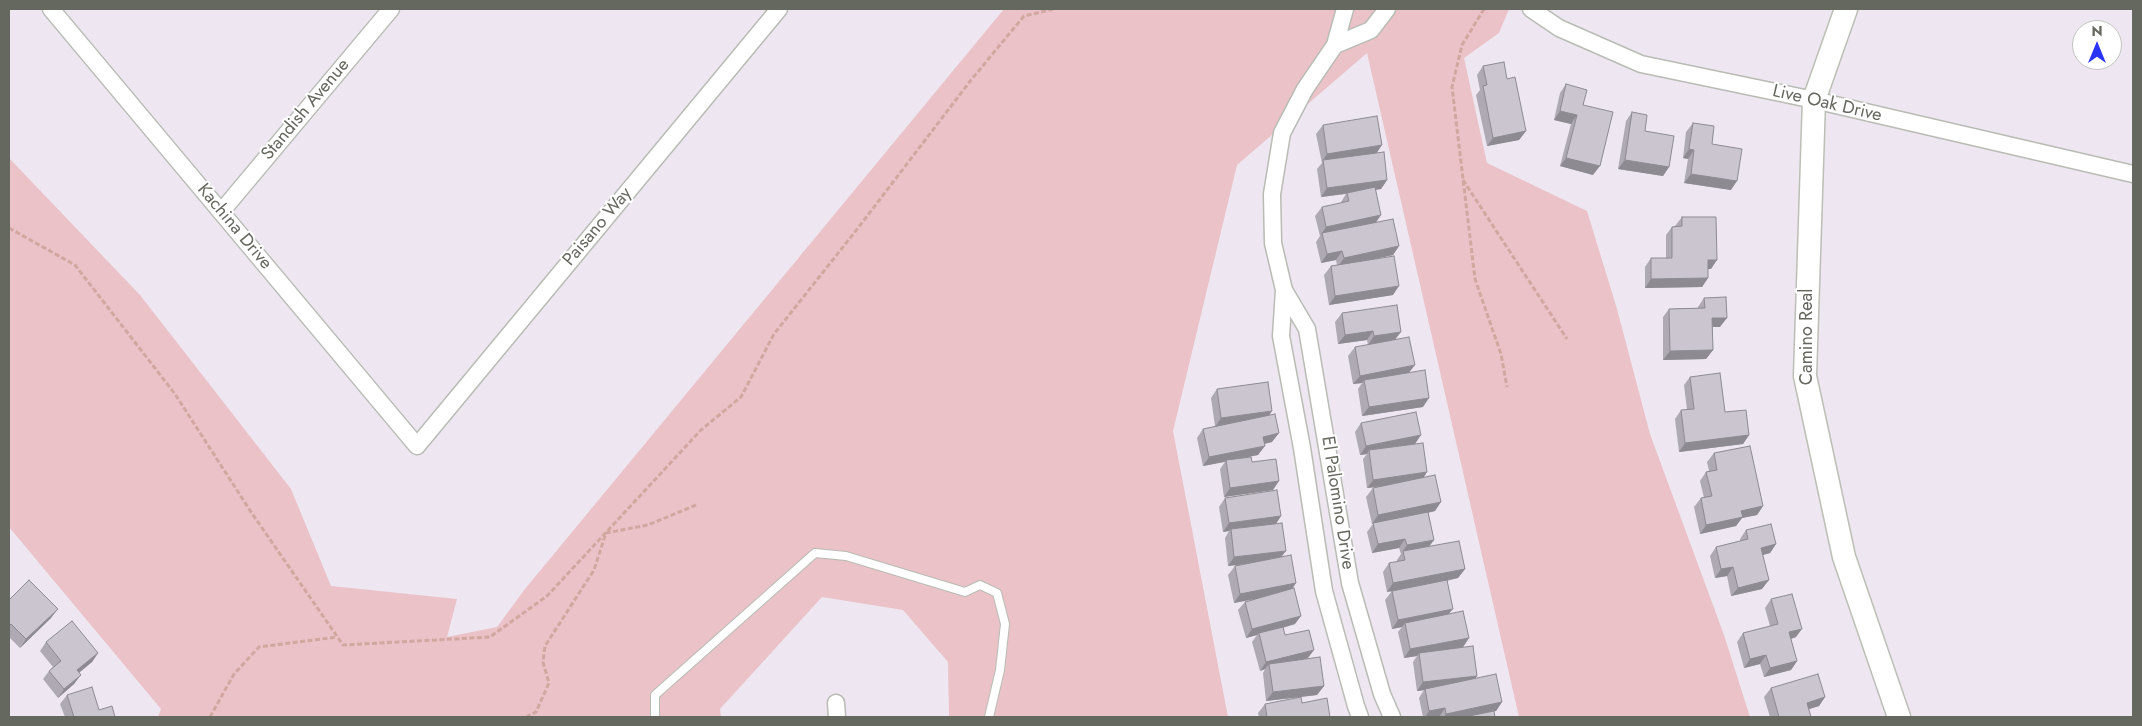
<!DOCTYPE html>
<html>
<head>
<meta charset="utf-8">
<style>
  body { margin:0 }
  #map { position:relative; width:2142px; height:726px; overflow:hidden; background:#eee7f1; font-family:Jost,sans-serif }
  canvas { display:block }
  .frame { position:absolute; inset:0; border:10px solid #64685e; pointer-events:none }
  .north { position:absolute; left:2072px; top:20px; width:50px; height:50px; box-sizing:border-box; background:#fff; border:1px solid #c1c3bf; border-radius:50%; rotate:0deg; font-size:14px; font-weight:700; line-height:20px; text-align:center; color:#64685e }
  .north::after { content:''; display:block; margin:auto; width:18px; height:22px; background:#2a35f4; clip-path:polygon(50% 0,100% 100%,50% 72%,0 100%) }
</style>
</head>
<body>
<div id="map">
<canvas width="2142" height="726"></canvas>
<div class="frame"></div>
<div class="north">N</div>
</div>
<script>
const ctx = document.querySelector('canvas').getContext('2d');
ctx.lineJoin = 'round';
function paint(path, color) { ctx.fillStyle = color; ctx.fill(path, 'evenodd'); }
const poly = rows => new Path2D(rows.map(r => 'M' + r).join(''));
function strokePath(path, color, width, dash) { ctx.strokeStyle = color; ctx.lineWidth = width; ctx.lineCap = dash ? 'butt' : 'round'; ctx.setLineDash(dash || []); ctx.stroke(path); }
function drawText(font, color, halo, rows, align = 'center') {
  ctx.font = font + ' Jost,sans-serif'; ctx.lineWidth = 4; ctx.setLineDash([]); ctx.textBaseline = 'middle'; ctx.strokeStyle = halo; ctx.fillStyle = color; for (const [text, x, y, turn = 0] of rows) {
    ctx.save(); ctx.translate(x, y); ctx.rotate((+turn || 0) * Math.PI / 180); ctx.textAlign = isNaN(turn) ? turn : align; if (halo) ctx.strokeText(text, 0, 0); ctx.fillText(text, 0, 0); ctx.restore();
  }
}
const green = poly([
  [1004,9,1509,9,1499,33,1464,58,1487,163,1587,211,1617,309,1650,434,1724,635,1750,717,1519,717,1367,53,1237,165,1173,431,1228,717,949,717,948,662,903,610,822,597,720,709,721,717,158,717,161,709,9,527,9,158,140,295,291,489,331,586,457,599,447,637,497,627,525,589]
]);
const path = poly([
  [1484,9,1462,45,1452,87,1475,279,1501,354,1507,387],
  [1463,180,1567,339],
  [9,228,75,265,175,394,251,512,343,645,490,637,547,596,701,430,741,397,774,334,858,228,971,80,1024,16,1054,9],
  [210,717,234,674,259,647,337,637],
  [526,717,536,712,549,683,543,662,545,646,594,570,606,533,648,525,696,505]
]);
const lane = poly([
  [655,717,655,695,815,553,846,556,965,592,980,585,997,593,1005,624,1000,670,989,717]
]);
const street = poly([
  [51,9,417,446,779,9],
  [1345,9,1335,45,1371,30,1387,9],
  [1531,9,1559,28,1641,64,1814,100,2133,174],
  [1335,45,1305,89,1282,133,1272,194,1273,243,1284,290,1307,329,1350,583,1382,694,1392,717],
  [221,212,391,9],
  [1284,290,1281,336,1302,448,1324,591,1356,706,1360,717],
  [836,703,837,717]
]);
const secondary = poly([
  [1846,9,1814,100,1805,376,1844,557,1899,717]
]);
const wall = poly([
  [1483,66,1507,79,1526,131,1519,140,1487,146,1476,95,1480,90,1477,75],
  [1566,84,1583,105,1593,175,1560,166,1571,124,1554,120,1560,93],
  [1632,112,1669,167,1663,176,1618,169,1626,121],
  [1693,123,1712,144,1731,190,1684,183,1688,159,1683,158,1686,132],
  [1323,125,1376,153,1387,180,1381,189,1375,190,1376,222,1399,246,1393,255,1364,261,1393,295,1329,305,1324,275,1331,266,1337,265,1336,260,1321,263,1316,242,1320,236,1315,216,1322,207,1341,203,1341,202,1346,194,1321,197,1317,169,1322,163,1316,134],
  [1682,217,1711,269,1708,269,1708,278,1702,287,1645,288,1645,267,1651,258,1666,258,1666,235,1672,227,1675,226],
  [1704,298,1720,327,1712,327,1713,350,1706,359,1663,360,1663,317,1669,309,1698,308,1698,307],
  [1342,313,1395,340,1410,373,1423,407,1362,416,1358,389,1362,383,1353,384,1348,356,1355,347,1368,345,1367,340,1338,344,1335,322],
  [1690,377,1725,412,1749,435,1743,444,1679,452,1675,419,1681,410,1687,410,1684,385],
  [1217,389,1269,415,1272,442,1264,444,1258,455,1241,458,1252,462,1273,490,1224,497,1220,469,1225,462,1203,466,1197,438,1203,429,1215,426,1211,398],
  [1361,423,1415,444,1427,472,1424,477,1435,511,1428,513,1434,540,1429,546,1465,569,1458,578,1447,581,1449,614,1469,638,1463,647,1453,649,1477,676,1475,679,1502,702,1496,711,1494,711,1495,717,1423,717,1419,698,1424,690,1417,691,1413,662,1417,656,1404,658,1398,632,1402,627,1392,629,1385,600,1392,591,1418,586,1387,592,1383,572,1389,563,1397,562,1397,560,1401,554,1399,548,1372,553,1367,532,1373,524,1372,524,1366,497,1373,488,1379,487,1367,488,1363,459,1367,454,1360,455,1355,432],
  [1714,453,1763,506,1757,515,1742,518,1736,526,1700,534,1694,507,1701,498,1704,498,1700,481,1706,472,1709,471,1707,462],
  [1225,498,1281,516,1276,524,1282,556,1296,583,1292,588,1295,624,1283,628,1285,635,1308,658,1304,660,1324,686,1317,695,1266,701,1263,673,1265,669,1260,671,1252,642,1257,635,1246,638,1238,610,1245,602,1255,599,1234,603,1228,575,1235,566,1236,565,1228,566,1225,538,1229,531,1223,532,1219,507],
  [1746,530,1776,544,1770,553,1763,555,1762,589,1731,596,1727,576,1715,578,1710,556,1716,547,1740,541,1740,539],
  [1771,599,1796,637,1791,639,1797,661,1791,670,1764,677,1760,664,1744,668,1737,642,1743,633,1770,626,1765,608],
  [9,600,51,618,20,648,9,637],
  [46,642,98,653,92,662,79,673,74,684,58,698,43,679,49,671,53,667,40,651],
  [1771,688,1825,697,1819,706,1808,709,1811,717,1770,717,1764,697],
  [67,695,99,710,115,717,65,717,60,704],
  [1302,703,1330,717,1259,717,1258,713,1265,704]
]);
const shadedWall = poly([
  [1560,111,1577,115,1571,124,1554,120],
  [1526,131,1519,140,1487,146,1493,138],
  [1382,145,1376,154,1323,160,1321,163,1327,154],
  [1689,149,1694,150,1688,159,1683,158],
  [1566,158,1600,166,1593,175,1560,166],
  [1625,160,1669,167,1663,176,1618,169],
  [1691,174,1737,181,1731,190,1684,183],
  [1387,180,1381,189,1321,197,1327,188],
  [1381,215,1375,224,1322,233,1320,236,1326,227],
  [1399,246,1393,255,1338,267,1344,258],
  [1342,251,1336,260,1321,263,1327,254],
  [1708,260,1717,260,1711,269,1702,269],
  [1708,278,1702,287,1645,288,1651,279],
  [1399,286,1393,295,1329,305,1335,296],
  [1712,318,1727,318,1720,327,1706,327],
  [1373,331,1367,340,1338,344,1345,335],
  [1401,332,1394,341,1368,345,1374,336],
  [1713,350,1706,359,1663,360,1670,351],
  [1415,365,1408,374,1364,380,1362,383,1353,384,1360,376],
  [1429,398,1423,407,1362,416,1369,407],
  [1272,411,1266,420,1215,427,1221,418],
  [1279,433,1272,442,1256,446,1263,437],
  [1421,435,1415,444,1369,450,1367,454,1360,455,1366,446],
  [1749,435,1743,444,1679,452,1685,443],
  [1265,446,1258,455,1203,466,1209,457],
  [1427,472,1421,481,1367,488,1373,480],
  [1279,481,1273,490,1224,497,1230,488],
  [1441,502,1435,511,1374,524,1373,523,1372,524,1378,515],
  [1763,506,1757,515,1742,518,1736,526,1700,534,1706,525,1741,511],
  [1281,516,1275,525,1231,529,1229,531,1223,532,1229,523],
  [1405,539,1399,548,1372,553,1378,544],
  [1434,540,1428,548,1403,551,1401,554,1407,545],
  [1776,544,1770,553,1755,557,1761,548],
  [1286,551,1279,560,1228,566,1234,557],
  [1733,567,1727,576,1715,578,1721,569],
  [1465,569,1458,578,1387,592,1393,583],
  [1769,580,1762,589,1731,596,1738,588],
  [1296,583,1290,592,1234,603,1240,594],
  [58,609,51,618,20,648,26,639],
  [1453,609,1446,617,1405,623,1402,627,1392,629,1398,620],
  [1301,616,1295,624,1259,634,1259,633,1257,635,1246,638,1252,629],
  [1802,629,1796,637,1783,641,1789,632],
  [1469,638,1463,647,1420,655,1419,653,1417,656,1404,658,1410,649],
  [1314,650,1308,658,1270,668,1269,664,1265,669,1260,671,1266,662],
  [98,653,92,662,71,679,77,670],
  [1766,655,1760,664,1744,668,1750,659],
  [1797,661,1791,670,1764,677,1770,668],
  [81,675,74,684,58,698,64,689],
  [1477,676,1471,685,1417,691,1423,682],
  [1324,686,1317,695,1266,701,1273,692],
  [1825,697,1819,706,1800,712,1807,703],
  [1502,702,1496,711,1466,717,1444,717,1446,714],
  [1445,708,1439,717,1425,717,1429,711]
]);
const building = poly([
  [1504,62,1507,79,1515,77,1526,131,1493,138,1483,86,1487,85,1483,66,1504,62],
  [1566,84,1587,90,1583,105,1613,112,1600,166,1566,158,1577,115,1560,111,1566,84],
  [1632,112,1647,115,1645,131,1674,136,1669,167,1625,160,1632,112],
  [1377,116,1382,145,1327,154,1323,125,1377,116],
  [1693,123,1714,126,1712,144,1742,149,1737,181,1691,174,1694,150,1689,149,1693,123],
  [1384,152,1387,180,1327,188,1323,160,1384,152],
  [1375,187,1381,215,1326,227,1322,207,1349,201,1347,193,1375,187],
  [1682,217,1716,217,1717,260,1708,260,1708,278,1651,279,1651,258,1672,258,1672,227,1682,226,1682,217],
  [1393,219,1399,246,1344,258,1342,251,1327,254,1322,233,1393,219],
  [1394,256,1399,286,1335,296,1331,266,1394,256],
  [1726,297,1727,318,1712,318,1713,350,1670,351,1669,309,1705,308,1704,298,1726,297],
  [1397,305,1401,332,1374,336,1373,331,1345,335,1342,313,1397,305],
  [1409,337,1415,365,1360,376,1355,347,1409,337],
  [1425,370,1429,398,1369,407,1364,380,1425,370],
  [1720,373,1725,412,1746,410,1749,435,1685,443,1681,410,1694,409,1690,377,1720,373],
  [1268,382,1272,411,1221,418,1217,389,1268,382],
  [1416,412,1421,435,1366,446,1361,423,1416,412],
  [1275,414,1279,433,1263,437,1265,446,1209,457,1203,429,1275,414],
  [1423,443,1427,472,1373,480,1369,450,1423,443],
  [1750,446,1763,506,1741,511,1743,517,1706,525,1701,498,1712,496,1706,472,1717,470,1714,453,1750,446],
  [1251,457,1252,462,1276,459,1279,481,1230,488,1226,460,1251,457],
  [1435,475,1441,502,1378,515,1373,488,1435,475],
  [1277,490,1281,516,1229,523,1225,498,1277,490],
  [1428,512,1434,540,1407,545,1405,539,1378,544,1373,523,1428,512],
  [1282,523,1286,551,1234,557,1231,529,1282,523],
  [1771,524,1776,544,1761,548,1769,580,1738,588,1733,567,1721,569,1716,547,1748,539,1746,530,1771,524],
  [1459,541,1465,569,1393,583,1389,563,1405,560,1403,551,1459,541],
  [1291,555,1296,583,1240,594,1235,566,1291,555],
  [29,580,58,609,26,639,11,624,9,626,9,600,29,580],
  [1447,580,1453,609,1398,620,1392,591,1447,580],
  [1294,588,1301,616,1252,629,1245,602,1294,588],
  [1792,594,1802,629,1789,632,1797,661,1770,668,1766,655,1750,659,1743,633,1778,624,1771,599,1792,594],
  [1463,611,1469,638,1410,649,1405,623,1463,611],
  [72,621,98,653,77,670,81,675,64,689,49,671,61,661,46,642,72,621],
  [1283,627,1285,635,1309,630,1314,650,1266,662,1259,633,1283,627],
  [1473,646,1477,676,1423,682,1419,653,1473,646],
  [1320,657,1324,686,1273,692,1269,664,1320,657],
  [1496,674,1502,702,1446,714,1445,708,1429,711,1425,689,1496,674],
  [1818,674,1825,697,1807,703,1811,717,1779,717,1771,688,1818,674],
  [92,687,99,710,112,706,115,717,74,717,67,695,92,687],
  [1301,697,1302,703,1327,698,1330,717,1267,717,1265,704,1301,697],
  [1494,711,1495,717,1464,717,1494,711]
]);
const streetNames = [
  ["Live Oak Drive",1827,104,13],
  ["Standish Avenue",306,110,-50],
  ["Kachina Drive",234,227,50],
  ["Paisano Way",598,227,-50],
  ["Camino Real",1808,337,-90],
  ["El Palomino Drive",1337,503,81]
];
paint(green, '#eac2c8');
strokePath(lane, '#b8bcb4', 10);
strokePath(street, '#b8bcb4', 19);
strokePath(secondary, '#bbbfb5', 25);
strokePath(path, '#d2a79f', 3, [5, 2.5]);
strokePath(lane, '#fff', 8);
strokePath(street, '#fff', 16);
strokePath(secondary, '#fff', 22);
paint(wall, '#aea9b2');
paint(shadedWall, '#8d8a91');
paint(building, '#cac5cf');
strokePath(building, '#8d8a91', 1);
drawText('18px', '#64685e', '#fff', streetNames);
</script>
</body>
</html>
